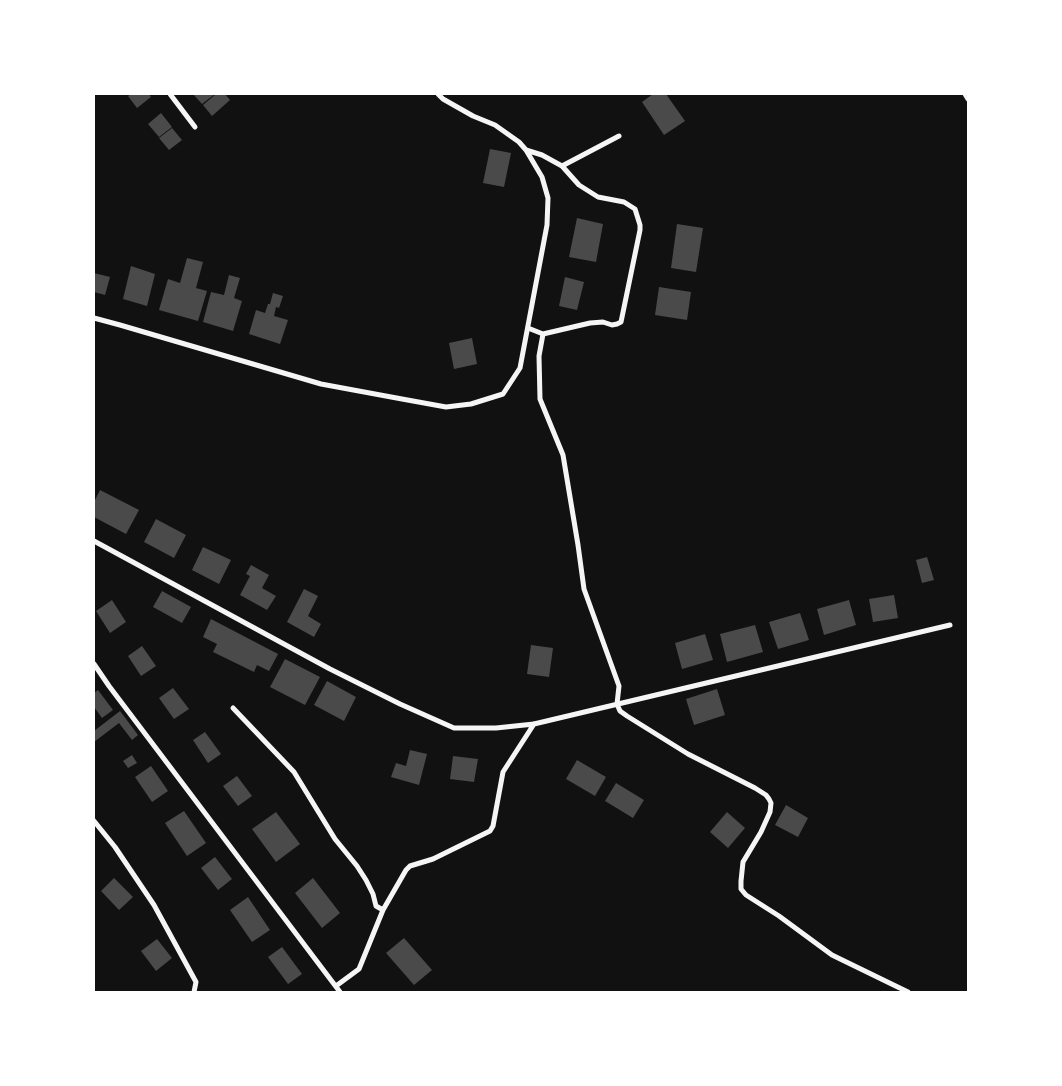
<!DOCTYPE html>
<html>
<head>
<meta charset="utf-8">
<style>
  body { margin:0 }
  #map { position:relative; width:1062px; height:1086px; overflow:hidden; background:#111; font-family:"Fira Sans Condensed",sans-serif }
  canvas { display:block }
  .frame { position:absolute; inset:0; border:95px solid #fff; pointer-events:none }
</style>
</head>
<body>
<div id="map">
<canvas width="1062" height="1086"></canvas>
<div class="frame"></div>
</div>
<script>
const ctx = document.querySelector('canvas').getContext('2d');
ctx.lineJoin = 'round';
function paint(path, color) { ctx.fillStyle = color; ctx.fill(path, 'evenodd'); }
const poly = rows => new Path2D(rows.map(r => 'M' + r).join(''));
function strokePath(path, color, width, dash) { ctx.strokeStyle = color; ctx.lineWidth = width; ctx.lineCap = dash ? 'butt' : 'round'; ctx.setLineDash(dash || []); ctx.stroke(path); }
const building = poly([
  [131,94,149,94,151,97,137,108,128,96],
  [193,94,215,94,202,104],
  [216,94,225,94,230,100,212,116,203,105],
  [653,94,666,94,685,121,664,135,642,102],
  [161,113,172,127,159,137,148,124],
  [172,128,182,140,169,150,159,138],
  [490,149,511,153,504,187,483,183],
  [577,218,603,224,596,262,569,257],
  [677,224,703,228,696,272,671,268],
  [187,258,203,262,196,288,207,291,198,321,159,310,168,279,180,283],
  [131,266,155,274,147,306,123,299],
  [94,273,110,277,105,295,94,292],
  [229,275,240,278,234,298,242,301,233,331,203,322,211,292,224,295],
  [565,277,584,282,577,310,559,306],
  [659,287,691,292,687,320,655,315],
  [273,293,283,296,279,308,276,307,274,316,288,320,280,344,249,334,256,310,265,313,268,304,270,304],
  [472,338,477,364,454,369,449,343],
  [100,490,139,510,126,534,94,517,94,502],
  [156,519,186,535,174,558,144,542],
  [203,547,231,560,219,584,192,570],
  [927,557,934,580,922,583,916,560],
  [251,565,269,575,262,588,276,596,267,610,240,595,250,576,246,574],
  [304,589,318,596,308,616,321,624,314,637,287,622],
  [162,591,191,607,182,623,153,607],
  [894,595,898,618,873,622,869,599],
  [112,600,126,622,110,633,96,611],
  [849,600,856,625,824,635,817,609],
  [800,613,809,640,778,649,769,622],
  [211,619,278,654,269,671,257,665,254,672,213,652,217,644,203,637],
  [755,625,763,652,727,662,720,634],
  [705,634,713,660,682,669,675,643],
  [531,645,553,648,549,677,527,674],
  [142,646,156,666,141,676,128,656],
  [285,659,320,677,305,705,270,687],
  [327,681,356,697,344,721,314,705],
  [173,688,189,709,174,719,159,698],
  [717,689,725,715,694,725,686,699],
  [98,690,113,710,102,718,94,707,94,693],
  [120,711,138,735,132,740,119,723,94,742,94,731],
  [205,732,221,754,208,763,193,740],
  [410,750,427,754,419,785,391,777,396,763,406,766],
  [132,755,137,763,128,768,123,761],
  [453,756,478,759,474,782,450,779],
  [577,760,606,777,595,796,566,779],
  [151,766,168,791,152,802,135,777],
  [237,776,252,796,238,806,223,786],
  [616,783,644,800,633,818,605,801],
  [786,805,808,818,798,837,775,825],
  [184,811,206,843,187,856,165,823],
  [276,812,300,844,276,862,252,829],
  [727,812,745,828,728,848,710,832],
  [215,857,232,879,218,890,201,868],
  [114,878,133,897,119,910,101,891],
  [313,878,340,913,322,928,295,893],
  [248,897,270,930,252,942,230,910],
  [404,938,432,970,414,985,386,953],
  [157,939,172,958,156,971,141,951],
  [282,947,302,974,288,984,268,957]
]);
const minor = poly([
  [170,94,195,127],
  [438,94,443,99,473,116,495,125,519,142,526,150,542,155,562,166,579,185,598,197,624,202,635,209,640,225,640,230,621,322,617,324,612,325,603,322,590,323,543,334,528,328],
  [965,94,968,99],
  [562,166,619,136],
  [94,318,120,325,321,384,402,399,446,407,471,404,503,394,520,368,547,225,548,198,542,177,526,150],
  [543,334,539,356,540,399,563,455,578,545,584,589,619,686,617,704,620,711,627,716,688,754,755,788,766,795,769,799,771,803,770,812,761,832,743,862,741,881,741,889,746,895,779,916,832,955,908,992],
  [94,541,330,669,400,704,454,728,496,728,534,724,950,625],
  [94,664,109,686,340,992],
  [233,708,294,772,335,839,357,866,366,880,373,894,376,906,383,910],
  [94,821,115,847,154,905,196,982,194,992],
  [336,986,359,969,383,910,406,870,410,866,433,859,490,831,493,826,503,772,534,724]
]);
paint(building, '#4a4a4a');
strokePath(minor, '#f5f5f5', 5);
</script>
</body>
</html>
